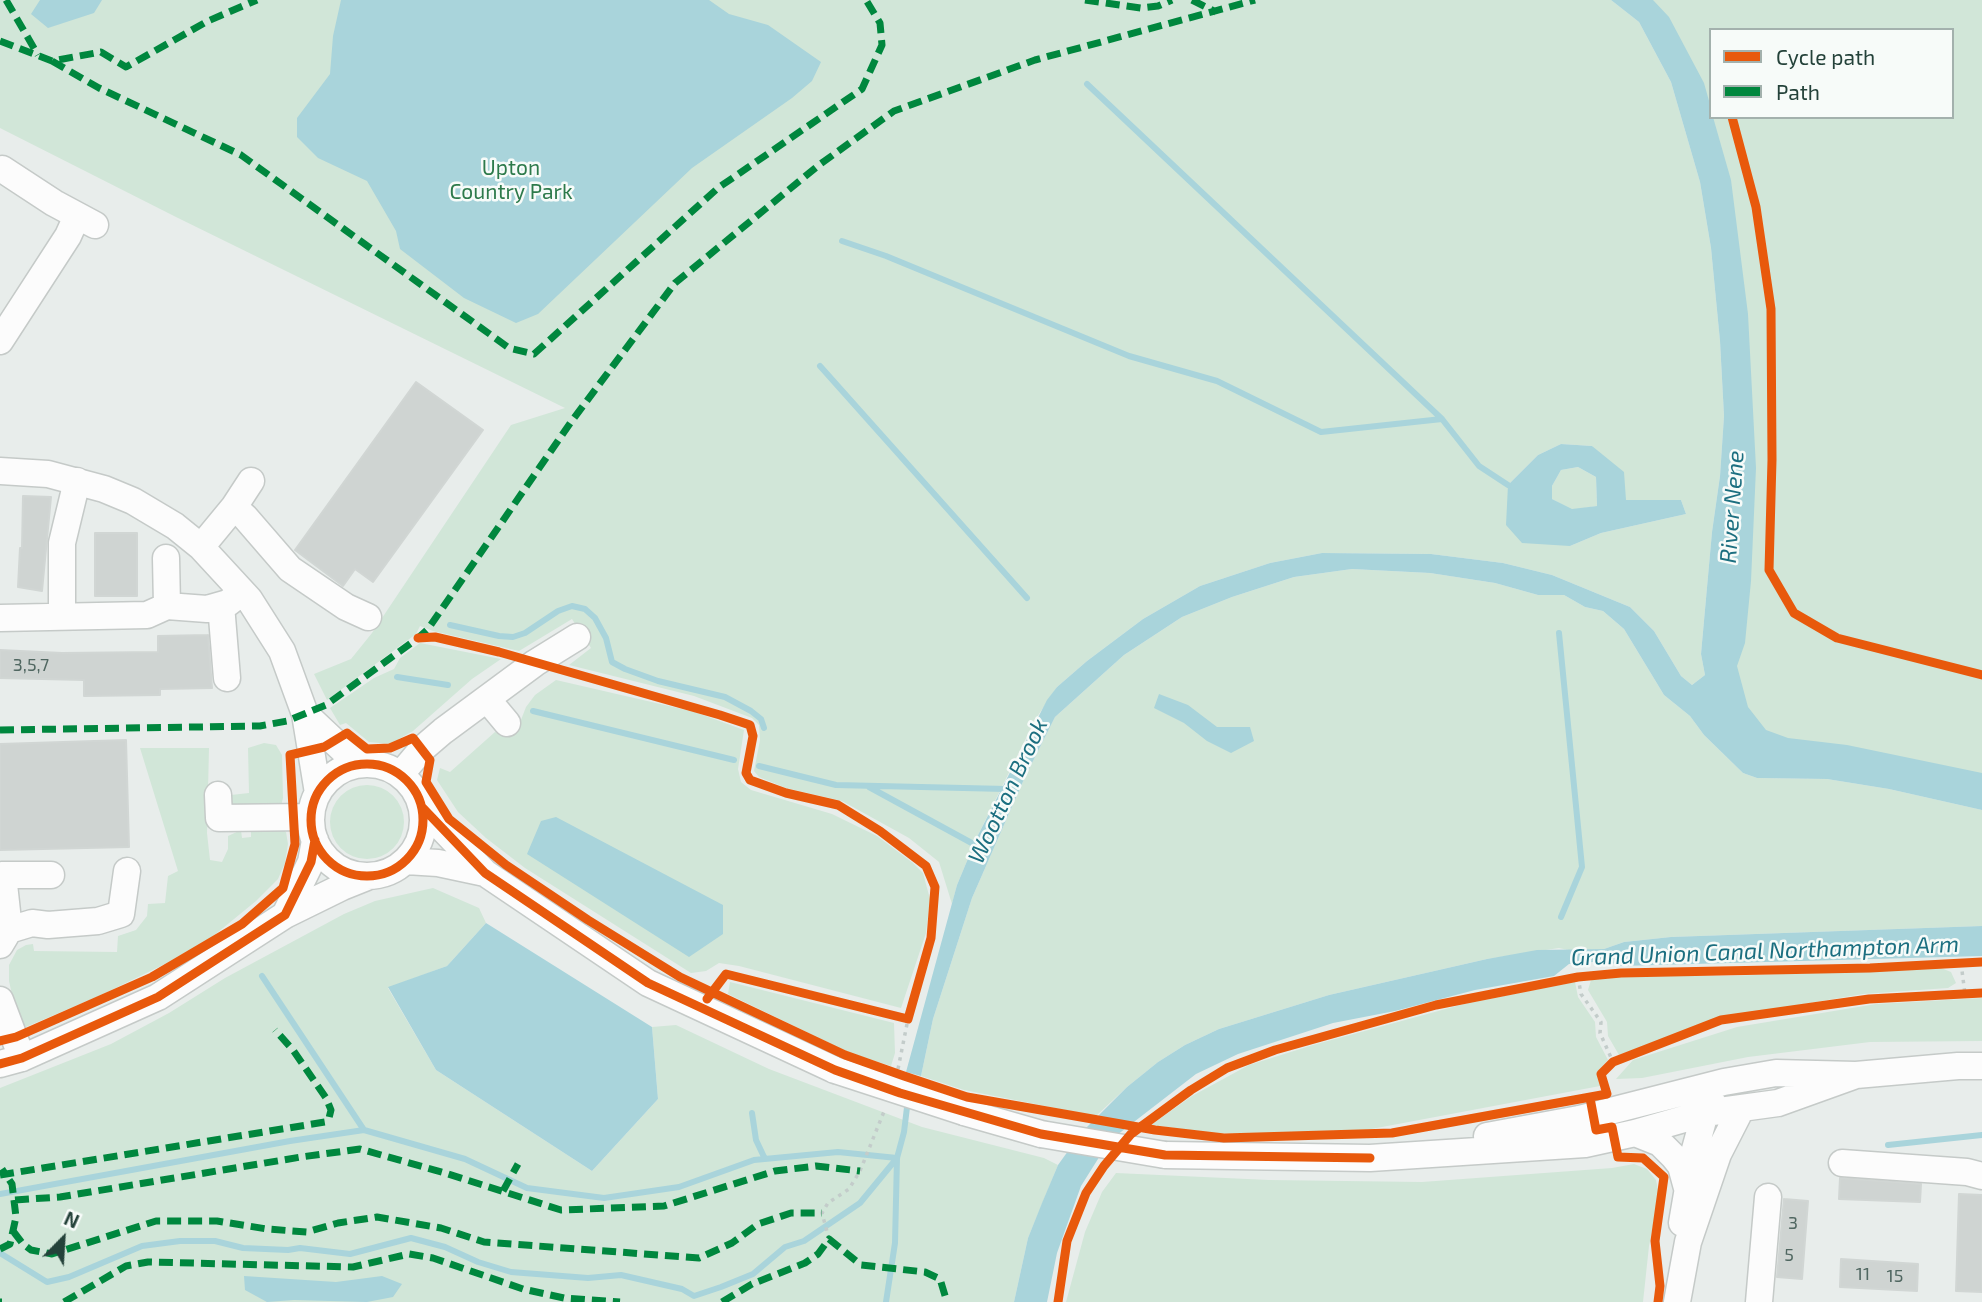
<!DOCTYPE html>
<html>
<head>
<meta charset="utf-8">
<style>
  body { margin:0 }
  #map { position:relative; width:1982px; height:1302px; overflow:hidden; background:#e8edeb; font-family:"Exo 2",sans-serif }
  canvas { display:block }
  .legend { position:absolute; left:1709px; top:28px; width:245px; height:91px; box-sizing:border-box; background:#f7fbf9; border:2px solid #a3b1ad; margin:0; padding:9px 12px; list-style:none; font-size:21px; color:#24423a }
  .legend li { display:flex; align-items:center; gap:14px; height:35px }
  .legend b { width:35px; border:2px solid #a3b1ad }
  .north { position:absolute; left:28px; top:1204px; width:70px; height:70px; -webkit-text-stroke:5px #f7fbf9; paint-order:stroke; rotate:24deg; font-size:19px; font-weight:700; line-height:28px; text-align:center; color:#24423a }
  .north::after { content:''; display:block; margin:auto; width:24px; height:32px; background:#24423a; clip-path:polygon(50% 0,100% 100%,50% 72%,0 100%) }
</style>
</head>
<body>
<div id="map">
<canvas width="1982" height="1302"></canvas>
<ul class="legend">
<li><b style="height:9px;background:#e8590c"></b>Cycle path</li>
<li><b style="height:9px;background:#00873e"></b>Path</li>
</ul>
<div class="north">N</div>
</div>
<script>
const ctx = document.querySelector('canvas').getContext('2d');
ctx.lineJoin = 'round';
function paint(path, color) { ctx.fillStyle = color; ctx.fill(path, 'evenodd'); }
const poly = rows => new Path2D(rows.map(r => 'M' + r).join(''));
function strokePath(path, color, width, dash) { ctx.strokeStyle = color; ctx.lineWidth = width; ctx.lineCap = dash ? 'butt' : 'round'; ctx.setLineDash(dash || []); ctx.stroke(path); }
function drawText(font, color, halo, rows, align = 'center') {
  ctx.font = font + ' "Exo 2",sans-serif'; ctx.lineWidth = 5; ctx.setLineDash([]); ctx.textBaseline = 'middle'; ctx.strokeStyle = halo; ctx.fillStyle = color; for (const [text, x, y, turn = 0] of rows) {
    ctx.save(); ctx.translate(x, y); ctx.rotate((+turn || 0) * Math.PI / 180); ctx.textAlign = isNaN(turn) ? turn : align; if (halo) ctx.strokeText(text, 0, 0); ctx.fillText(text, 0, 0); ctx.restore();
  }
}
const green = poly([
  [0,0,1611,0,1639,22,1671,82,1700,182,1711,248,1720,341,1724,416,1720,476,1712,532,1701,654,1705,675,1692,685,1681,676,1654,631,1630,607,1552,575,1503,563,1431,554,1322,553,1270,563,1200,586,1143,619,1087,661,1057,687,1035,720,977,837,957,885,952,904,939,862,909,838,842,801,786,788,759,777,754,771,760,740,759,725,752,718,694,696,569,665,591,648,572,619,519,651,433,631,420,626,416,634,327,700,314,674,351,659,372,633,511,425,565,408,176,217,0,128],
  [1561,444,1592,446,1626,500,1681,500,1686,514,1601,533,1570,546,1508,485,1538,455],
  [1638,0,1982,0,1982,790,1756,742,1723,717,1738,474,1712,169],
  [1711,30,1952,30,1952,117,1711,117],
  [1578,467,1596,477,1597,506,1572,510,1552,499,1552,486,1561,470],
  [1352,569,1430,573,1495,583,1538,595,1564,595,1585,607,1603,611,1624,629,1664,695,1690,716,1704,735,1743,773,1757,778,1827,779,1889,789,1982,810,1982,926,1671,937,1624,942,1604,949,1573,951,1559,948,1487,959,1329,995,1219,1029,1185,1045,1158,1062,1127,1087,1096,1116,964,1090,921,1076,933,1019,972,898,1025,777,1055,717,1124,655,1182,617,1232,597,1294,577],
  [420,643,501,659,472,679,413,731,390,744,369,742,346,723,340,725,330,708,374,678,394,669,400,658],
  [556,680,695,712,744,730,738,769,741,782,751,790,832,814,877,836,913,863,923,873,930,899,926,933,901,1008,739,966,719,963,706,971,691,973,525,868,486,838,458,812,437,780,440,768,450,772,495,732,508,737,517,730,526,707,535,695],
  [264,743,276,745,282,755,283,798,281,806,229,805,231,795,249,793,248,748],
  [140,748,209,748,207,833,210,860,222,862,228,849,228,836,241,830,242,838,251,837,251,826,276,827,286,832,288,844,285,863,278,879,256,901,212,937,163,965,101,995,26,1027,17,1017,9,981,9,965,17,950,26,945,33,944,34,951,117,952,118,936,136,930,147,916,148,904,165,903,168,876,178,871],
  '330 822a37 37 0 1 1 74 0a37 37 0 1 1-74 0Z',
  [433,888,479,908,486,923,447,966,388,988,436,1070,592,1171,658,1099,652,1027,676,1025,769,1069,922,1127,1044,1158,1058,1165,1028,1238,1014,1302,889,1302,887,1293,884,1302,0,1302,0,1088,111,1044,169,1013,225,978,344,914,375,901],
  [1941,968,1951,972,1956,983,1948,988,1863,994,1716,1019,1619,1055,1608,1036,1607,1022,1588,990,1591,980,1628,976,1729,976],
  [730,982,894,1023,895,1053,891,1066,850,1053,728,994],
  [1575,982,1578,997,1595,1022,1596,1037,1608,1060,1597,1072,1600,1086,1366,1130,1291,1135,1214,1133,1151,1125,1192,1096,1249,1065,1313,1045,1464,1004],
  [1982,998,1982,1041,1870,1042,1748,1057,1642,1078,1616,1079,1633,1060,1737,1027,1876,1004],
  [1634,1164,1647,1169,1656,1180,1659,1195,1649,1246,1643,1302,1066,1302,1085,1232,1102,1192,1116,1173,1269,1180,1422,1182,1612,1168]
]);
const water = poly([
  [40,0,102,0,94,13,48,28,31,14],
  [341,0,709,0,729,14,768,25,821,62,812,81,792,98,692,168,538,314,516,323,464,298,400,249,396,231,367,181,318,158,297,137,297,118,330,74,333,36],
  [1611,0,1653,0,1669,17,1704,83,1711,108,1711,117,1713,117,1731,180,1748,314,1756,468,1751,581,1745,643,1737,666,1748,707,1766,730,1788,738,1847,745,1982,773,1982,810,1889,789,1827,779,1757,778,1743,773,1704,735,1690,716,1664,695,1624,629,1603,611,1585,607,1564,595,1538,595,1495,583,1430,573,1352,569,1294,577,1232,597,1182,617,1124,655,1055,717,1025,777,972,898,933,1019,921,1076,906,1072,957,885,977,837,1047,700,1057,687,1087,661,1143,619,1200,586,1270,563,1322,553,1431,554,1503,563,1552,575,1630,607,1654,631,1681,676,1692,685,1705,675,1701,654,1712,532,1720,476,1724,416,1720,341,1711,248,1700,182,1671,82,1639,22],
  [1561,444,1592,446,1624,472,1626,500,1681,500,1686,514,1601,533,1570,546,1522,543,1506,525,1508,485,1538,455],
  [1578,467,1596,477,1597,506,1572,509,1552,499,1552,486,1561,470],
  [1159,694,1188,705,1217,727,1250,727,1254,741,1231,753,1207,741,1184,723,1154,708],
  [556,817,723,905,723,934,689,957,527,854,541,821],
  [486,923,652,1027,658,1099,592,1171,436,1070,388,987,447,966],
  [1982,926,1982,956,1621,966,1605,961,1569,964,1554,976,1475,990,1395,1011,1333,1023,1238,1054,1196,1074,1117,1135,1103,1151,1081,1186,1057,1253,1047,1302,1014,1302,1028,1238,1042,1203,1058,1165,1081,1133,1127,1087,1158,1062,1185,1045,1219,1029,1329,995,1487,959,1537,950,1604,949,1624,942,1671,937],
  [244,1276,336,1282,382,1276,402,1284,393,1297,367,1302,294,1300,267,1302,245,1290]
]);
const stream = poly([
  [1087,84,1442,419,1479,466,1508,485],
  [842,241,886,256,1129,356,1217,381,1321,432,1442,419],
  [820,366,1027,598],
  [450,625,499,636,513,637,525,633,558,611,572,606,585,609,595,618,606,638,612,662,625,669,658,681,725,697,751,711,761,719,764,728],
  [1559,633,1582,867,1561,917],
  [397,677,448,685],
  [533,711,734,760],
  [759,766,836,785,1006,789],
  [869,787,979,847],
  [262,976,364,1130,465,1159,527,1188,604,1198,679,1187,754,1160,838,1152,897,1158],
  [752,1113,756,1140,765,1159],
  [1888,1145,1982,1135],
  [0,1194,290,1141,364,1130],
  [0,1253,47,1282,69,1277,142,1246,180,1241,215,1241,243,1248,288,1250,300,1248,350,1254,411,1238,445,1247,478,1262,511,1272,588,1278,621,1275,682,1289,694,1296,721,1287,753,1274,785,1247,804,1241,860,1203,897,1158],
  [886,1302,895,1243,897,1158,904,1132,908,1099]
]);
const building = poly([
  [416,382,483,430,373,582,355,569,343,586,295,550,416,382],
  [23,496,51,497,42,591,18,587,20,548,22,548,23,496],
  [95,533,137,533,137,596,95,596,95,533],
  [208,635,212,688,160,689,160,695,84,696,84,680,0,678,0,650,62,653,158,652,158,636,208,635],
  [126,740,129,847,0,850,0,744,126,740],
  [1840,1178,1921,1184,1920,1202,1839,1199,1840,1178],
  [1959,1194,1982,1195,1982,1292,1956,1291,1959,1194],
  [1784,1199,1808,1201,1802,1279,1777,1277,1784,1199],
  [1841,1259,1918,1264,1917,1291,1840,1287,1841,1259]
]);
const path = poly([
  [1961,963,1965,994],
  [1578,977,1581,994,1601,1022,1600,1033,1613,1062],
  [898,1069,908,1019],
  [1140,1127,1191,1090,1227,1068,1275,1050,1436,1005,1578,977,1621,973,1870,968,1982,962],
  [829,1239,822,1213,828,1203,849,1189,860,1171,885,1109]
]);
const minor = poly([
  [2,169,54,203,95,225],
  [0,341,68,236,77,216],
  [0,471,48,474,104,489,133,501,175,526,201,547,249,599,282,651,305,714,318,793],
  [234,507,251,481],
  [201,547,234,507,245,517,290,569,346,607,368,617],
  [166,558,167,606,207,609,228,603,242,592],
  [221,605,227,678],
  [62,616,62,543,77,481],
  [0,618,147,615,167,606],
  [487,699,507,723],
  [305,714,357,763],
  '311 820a56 56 0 1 1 112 0a56 56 0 1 1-112 0Z',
  [401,774,422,749,443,731,535,663,577,637],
  [218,795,219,818,310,817],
  [422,807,485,873,648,983,835,1070],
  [406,861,438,863,485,873],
  [285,915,311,862,315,840],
  [9,930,3,875,51,875],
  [0,945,9,930,32,923,48,925,98,921,121,914,127,871],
  [0,1000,22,1058],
  [0,1064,22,1058,158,997,285,915,342,887,367,877],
  [964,1112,1041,1134],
  [1635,1133,1660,1143,1673,1156,1681,1166,1687,1188],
  [1487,1136,1579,1119,1724,1082,1776,1073,1856,1075,1958,1066,1982,1066],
  [1165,1155,1370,1158,1585,1144,1635,1133,1705,1113,1778,1103,1856,1075],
  [1842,1163,1967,1172,1982,1176],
  [1682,1223,1694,1153,1705,1113,1712,1102],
  [1677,1302,1688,1242,1718,1154,1741,1109],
  [1759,1302,1768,1197]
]);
const minorBridge = poly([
  [835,1070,964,1112],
  [1041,1134,1165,1155]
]);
const quiet = poly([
  [6,0,38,55],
  [1085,0,1141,8,1158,6,1172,0],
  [1192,0,1216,12],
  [0,41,52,61,101,52,126,67,208,21,257,0],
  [52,61,99,88,241,155,509,348,534,354,718,188,862,89,882,45,880,23,866,0],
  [0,730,260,726,287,721,326,705,418,638,428,629,571,422,675,283,819,165,894,111,1035,60,1255,0],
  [0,1175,325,1122,329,1118,331,1110,326,1098,293,1050,275,1030],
  [503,1191,518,1164],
  [15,1200,60,1197,301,1157,360,1149,445,1173,561,1210,664,1206,775,1171,816,1166,860,1171],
  [13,1231,23,1244,31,1250,52,1254,156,1221,217,1221,267,1229,307,1232,338,1223,377,1217,441,1228,484,1242,699,1258,732,1243,758,1224,791,1213,822,1213],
  [0,1249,10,1244,16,1217,12,1184,2,1169],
  [0,1302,2,1302],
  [64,1302,126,1266,148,1262,353,1267,409,1254,433,1258,523,1289,564,1298,620,1302],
  [722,1302,752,1284,805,1263,818,1254,829,1239,861,1265,925,1272,940,1279,947,1302]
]);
const cycleway = poly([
  [1732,117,1756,207,1771,309,1772,460,1769,570,1794,613,1837,638,1982,675],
  [418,638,435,637,499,652,720,715,750,725,753,736,746,773,750,780,786,793,838,805,880,831,926,866,935,887,931,938,908,1019,726,974,707,999],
  '311 820a56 56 0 1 1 112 0a56 56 0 1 1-112 0Z',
  [422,807,485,873,648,983,835,1070,900,1093,1041,1134,1165,1155,1370,1158],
  [0,1041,16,1037,152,977,242,924,283,888,295,844,290,755,324,747,347,733,367,749,390,748,413,738,430,760,426,782,449,819,506,865,588,920,680,977,845,1055,904,1076,967,1097,1155,1130,1224,1138,1392,1133,1607,1094,1601,1074,1613,1062,1721,1020,1869,999,1982,993],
  [0,1064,22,1058,158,997,285,915,311,862,315,840],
  [1590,1098,1596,1130,1612,1127,1618,1157,1643,1158,1664,1177,1655,1241,1660,1286,1658,1302],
  [1058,1302,1067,1241,1086,1193,1104,1166,1131,1134,1191,1090,1227,1068,1275,1050,1436,1005,1578,977,1621,973,1870,968,1982,962]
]);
const numberNames = [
  ["3,5,7",31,665],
  ["3",1793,1223],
  ["5",1789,1255],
  ["11",1863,1274],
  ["15",1895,1276]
];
const parkNames = [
  ["Upton",511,168],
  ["Country Park",511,192]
];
const waterNames = [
  ["River Nene",1732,507,-86],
  ["Wootton Brook",1008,791,-65],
  ["Grand Union Canal Northampton Arm",1765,951,-2]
];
paint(green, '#d1e6d8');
paint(water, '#a9d4db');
strokePath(stream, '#a9d4db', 6);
paint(building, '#cfd4d2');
strokePath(building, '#d1d6d4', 2);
strokePath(minor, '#c5cac8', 29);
strokePath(path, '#c3ccca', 3.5, [3.5, 5]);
strokePath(minor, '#fcfcfc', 26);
strokePath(minorBridge, '#c5cac8', 29, []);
strokePath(minorBridge, '#fcfcfc', 26);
strokePath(quiet, '#00873e', 7, [14, 7]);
strokePath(cycleway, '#e8590c', 9);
drawText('18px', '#506761', null, numberNames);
drawText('21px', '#2d7a4b', '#f7fbf9', parkNames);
drawText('italic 23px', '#1c6f80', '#f7fbf9', waterNames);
</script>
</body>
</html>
